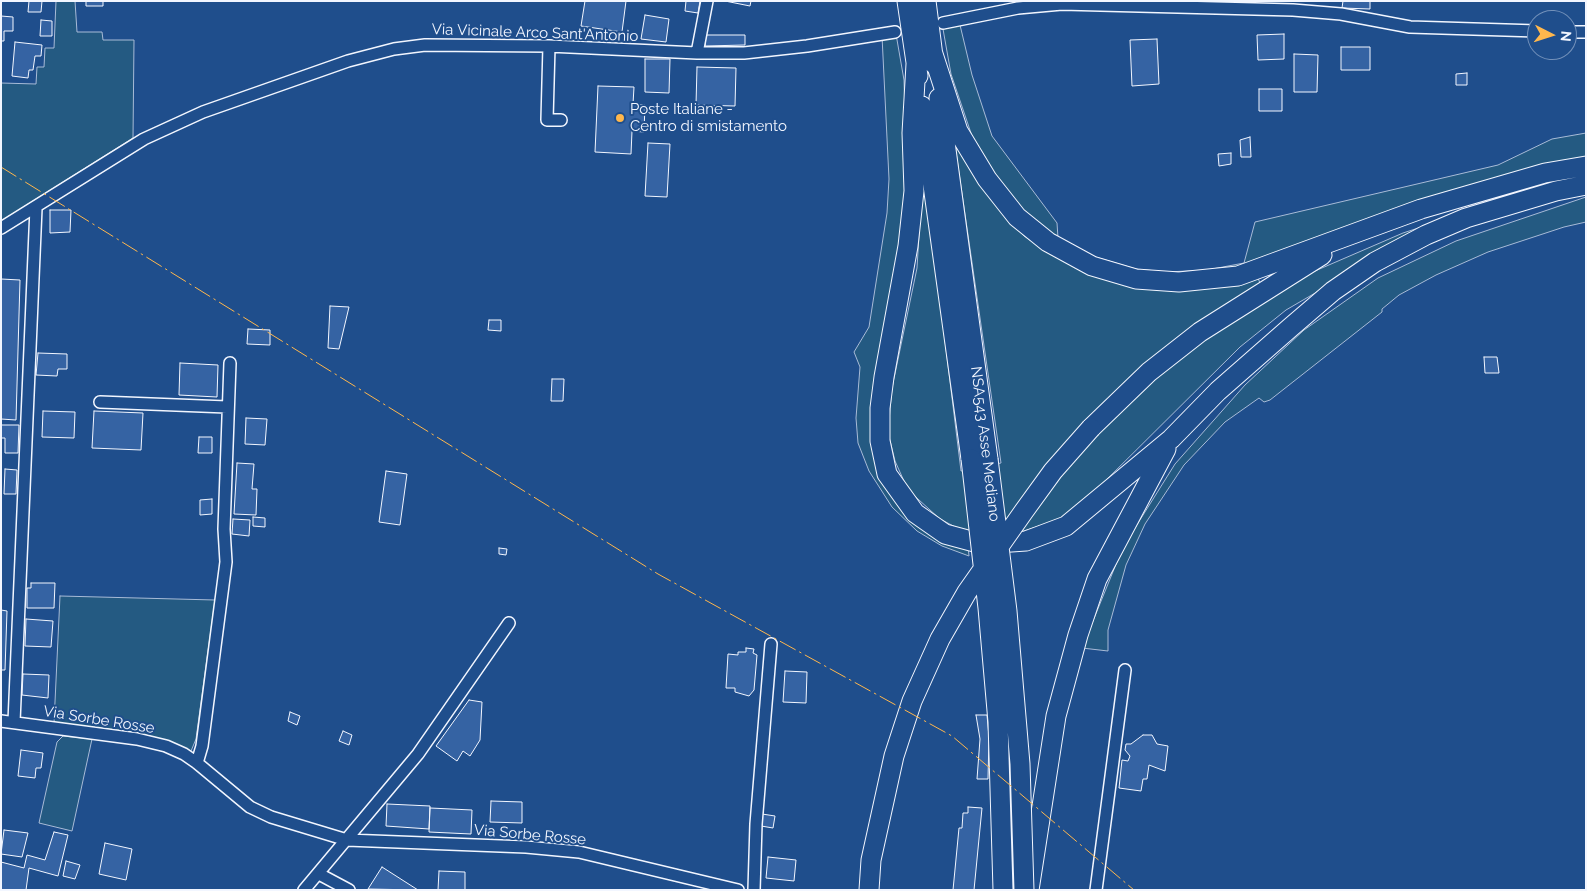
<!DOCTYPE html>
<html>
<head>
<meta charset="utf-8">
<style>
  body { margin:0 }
  #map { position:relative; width:1587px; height:891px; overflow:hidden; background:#1f4e8c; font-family:Raleway,sans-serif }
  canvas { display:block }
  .frame { position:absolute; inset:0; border:2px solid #f2f6ff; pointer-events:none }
  .north { position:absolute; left:1527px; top:10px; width:50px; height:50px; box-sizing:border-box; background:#1f4e8c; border:1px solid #7391ba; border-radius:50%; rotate:95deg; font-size:14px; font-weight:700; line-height:20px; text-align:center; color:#f2f6ff }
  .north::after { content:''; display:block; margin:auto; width:18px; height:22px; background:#ffb74d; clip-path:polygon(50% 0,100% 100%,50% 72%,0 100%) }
</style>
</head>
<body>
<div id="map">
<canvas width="1587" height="891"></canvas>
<div class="frame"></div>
<div class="north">N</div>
</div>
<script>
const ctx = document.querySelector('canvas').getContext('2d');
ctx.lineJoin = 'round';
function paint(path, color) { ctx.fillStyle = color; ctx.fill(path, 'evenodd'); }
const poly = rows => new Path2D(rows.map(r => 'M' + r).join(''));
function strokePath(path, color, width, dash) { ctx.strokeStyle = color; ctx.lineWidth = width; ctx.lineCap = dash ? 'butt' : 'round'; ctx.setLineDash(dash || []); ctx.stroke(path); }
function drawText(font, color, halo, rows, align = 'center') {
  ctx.font = font + ' Raleway,sans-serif'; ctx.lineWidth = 4; ctx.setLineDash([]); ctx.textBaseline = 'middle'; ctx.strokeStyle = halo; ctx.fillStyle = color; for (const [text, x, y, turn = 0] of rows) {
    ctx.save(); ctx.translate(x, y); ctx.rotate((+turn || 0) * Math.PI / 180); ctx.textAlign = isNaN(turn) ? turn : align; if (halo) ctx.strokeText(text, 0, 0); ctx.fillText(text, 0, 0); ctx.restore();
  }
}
const green = poly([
  [56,1,75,1,77,32,102,32,103,40,134,40,133,138,1,221,1,83,36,84,37,67,44,67,45,48,54,48,56,1],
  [960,25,972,75,992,136,1057,223,1058,238,1092,256,1136,269,1167,272,1207,270,1244,263,1255,222,1498,165,1552,139,1586,133,1586,161,1252,262,1266,299,1308,274,1403,233,1501,201,1346,275,1286,310,1240,347,1088,498,1061,519,1011,535,967,533,940,519,908,490,895,461,888,432,892,388,917,268,922,186,926,186,961,471,1001,463,955,145,956,140,1003,213,1024,236,1049,253,1058,238,1027,215,988,167,974,142,951,74,943,29,960,25],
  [896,34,904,80,907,182,883,474,968,546,969,556,942,546,917,531,892,507,869,471,858,443,856,418,860,367,854,352,869,327,887,213,889,179,882,36,896,34],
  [1586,197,1586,222,1564,227,1488,252,1436,275,1399,295,1382,309,1382,312,1270,400,1264,402,1259,398,1225,422,1184,465,1145,524,1126,565,1108,630,1108,651,1082,648,1123,547,1175,464,1245,385,1304,330,1378,278,1456,241,1586,197],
  [60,596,215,600,196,739,191,751,164,740,54,723,60,596],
  [63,736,92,739,72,831,39,823,57,742,63,736]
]);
const building = poly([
  [29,1,42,1,41,12,28,12,29,1],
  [86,1,103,1,103,6,86,6,86,1],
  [585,1,626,1,622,32,581,26,585,1],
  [686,1,700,1,698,13,685,11,686,1],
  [725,1,751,1,750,6,725,1],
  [1343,1,1370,1,1370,9,1342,8,1343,1],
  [645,15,669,19,666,42,641,39,645,15],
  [1,16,13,17,13,31,4,31,4,41,1,41,1,16],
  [41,20,52,21,52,36,40,36,41,20],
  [1284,34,1284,59,1258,60,1257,35,1284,34],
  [706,35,745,35,745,45,705,46,706,35],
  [1157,39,1159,84,1132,86,1130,40,1157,39],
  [15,42,42,45,41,56,35,56,33,70,29,70,28,78,12,76,15,42],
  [1341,47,1370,47,1370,70,1341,70,1341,47],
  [1294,54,1318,55,1317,92,1294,92,1294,54],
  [645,59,670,59,669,93,645,92,645,59],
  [697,67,736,68,735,106,696,105,697,67],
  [1467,73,1467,85,1456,85,1456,74,1467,73],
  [598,86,634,87,633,104,645,105,644,132,632,131,631,154,595,152,598,86],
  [1259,89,1282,89,1282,111,1259,111,1259,89],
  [1250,137,1251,157,1241,157,1240,140,1250,137],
  [648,143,670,144,667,197,645,196,648,143],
  [1231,153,1231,164,1219,166,1218,154,1231,153],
  [50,210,71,210,70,232,50,233,50,210],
  [1,279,20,280,16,420,1,419,1,279],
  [330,306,349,307,339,349,328,348,330,306],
  [489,320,501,320,501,331,488,330,489,320],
  [248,329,270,330,270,345,247,344,248,329],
  [38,353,67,354,67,369,58,369,57,376,36,375,38,353],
  [1484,357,1497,357,1499,373,1485,373,1484,357],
  [180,363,218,365,217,397,179,395,180,363],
  [552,379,564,379,563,401,551,401,552,379],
  [43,411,75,412,74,438,42,437,43,411],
  [94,411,143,413,141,450,92,448,94,411],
  [246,418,267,419,265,445,245,444,246,418],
  [1,425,19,425,18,453,5,453,5,438,1,438,1,425],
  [199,437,212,437,212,453,198,453,199,437],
  [237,463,254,464,252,489,257,489,256,515,234,514,237,463],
  [5,469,17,470,16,494,4,494,5,469],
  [386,471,407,474,400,525,379,522,386,471],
  [212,499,212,514,200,515,200,500,212,499],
  [253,517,265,518,265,527,253,526,253,517],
  [233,519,250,520,249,536,232,534,233,519],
  [499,548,507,549,506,555,499,554,499,548],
  [31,583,55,583,54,608,27,608,27,588,31,588,31,583],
  [1,610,7,611,5,670,1,670,1,610],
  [26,619,53,621,51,647,25,646,26,619],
  [746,648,754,649,753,653,757,655,754,690,749,696,735,692,735,688,726,688,728,654,738,655,738,652,746,652,746,648],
  [785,671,807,672,806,703,783,702,785,671],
  [23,674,49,675,48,698,22,695,23,674],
  [469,700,482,702,480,740,470,756,463,751,457,761,436,746,469,700],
  [290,712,300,716,297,725,288,721,290,712],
  [976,715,987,715,989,737,988,779,977,779,980,739,976,715],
  [343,731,352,735,349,745,339,741,343,731],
  [1143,735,1152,735,1157,744,1168,746,1165,771,1149,765,1147,779,1143,779,1141,791,1119,788,1122,760,1128,761,1130,756,1125,750,1126,744,1131,744,1143,735],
  [21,750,43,753,41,768,36,768,35,778,18,776,21,750],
  [491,801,522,802,522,823,490,822,491,801],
  [387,804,430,806,429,829,386,826,387,804],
  [968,807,982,808,974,890,953,890,959,828,962,828,963,813,968,813,968,807],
  [430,808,472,810,471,834,429,832,430,808],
  [762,814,775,816,773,828,761,826,762,814],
  [4,830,28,833,22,857,1,854,4,830],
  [54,832,68,835,58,876,29,868,26,890,1,890,1,862,24,868,27,855,45,860,54,832],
  [105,843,132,849,126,880,99,874,105,843],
  [768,857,796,860,794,881,766,878,768,857],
  [66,861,80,865,75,879,63,876,66,861],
  [382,867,418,890,368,889,382,867],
  [439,871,465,872,465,890,438,890,439,871]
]);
const minor = poly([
  [943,23,1018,8,1062,4,1293,10,1341,14,1410,27,1537,31],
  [1567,32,1586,32],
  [549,46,547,120,561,120],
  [697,53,744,53,807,46,895,32],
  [1,228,144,139,203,112,348,61,394,49,425,45,549,46,697,53,707,1],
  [100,402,227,407],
  [1,721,137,739,166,746,184,754,197,763,250,807,271,817,347,840,526,847,579,852,738,890],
  [14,722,36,208],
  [197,763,202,746,226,562,224,529,230,363],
  [319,874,349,890],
  [304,890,418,754,509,623],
  [754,890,756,824,771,644],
  [1096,890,1125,670]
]);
const trunk = poly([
  [907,1,918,76],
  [926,1,934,64],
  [932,51,958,131,987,179,1017,217,1048,242,1092,266,1136,279,1179,282,1238,276,1421,209,1545,173,1586,166],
  [916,64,912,133,914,191,908,246,884,377,880,408,880,441,887,474,915,513,945,534,982,544,1026,541,1066,526,1171,439,1218,391,1291,327,1333,291,1375,262,1426,235,1466,218,1556,191,1586,185],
  [939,98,988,459],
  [922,106,971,459],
  [1091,428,1149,372,1200,332,1322,255],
  [1029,890,1056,716,1078,635,1097,579,1166,449]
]);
const trunkBridge = poly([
  [971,459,988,608,998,722,1003,890],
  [988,459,1007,611,1020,764,1024,890],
  [869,890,871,860,894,756,912,701,940,639,967,592,1024,511,1053,471,1091,428]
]);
const power = poly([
  [1,167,658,574,952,736,1134,890]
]);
const markers = [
  [620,118,5,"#ffb74d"]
];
const streetNames = [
  ["Via Vicinale Arco Sant'Antonio",535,33,2],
  ["NSA543 Asse Mediano",985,444,83],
  ["Via Sorbe Rosse",99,720,9],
  ["Via Sorbe Rosse",530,835,5]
];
const poiNames = [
  ["Poste Italiane -",630,109],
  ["Centro di smistamento",630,126]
];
paint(green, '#245a82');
strokePath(green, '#a8bbd7', 1);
paint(building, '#3563a3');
strokePath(building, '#f2f6ff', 1);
strokePath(minor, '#f2f6ff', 14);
strokePath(trunk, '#f2f6ff', 21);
strokePath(minor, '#1f4e8c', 11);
strokePath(trunk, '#1f4e8c', 19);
strokePath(trunkBridge, '#f2f6ff', 21, []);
strokePath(trunkBridge, '#1f4e8c', 19);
strokePath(power, '#ffb74d', 1, [18, 4, 2.5, 4]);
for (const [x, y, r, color] of markers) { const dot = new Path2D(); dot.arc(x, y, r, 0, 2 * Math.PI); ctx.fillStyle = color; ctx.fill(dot); strokePath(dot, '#1f4e8c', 2); }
drawText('15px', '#f2f6ff', '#1f4e8c', streetNames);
drawText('15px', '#f2f6ff', '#1f4e8c', poiNames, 'left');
</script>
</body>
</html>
